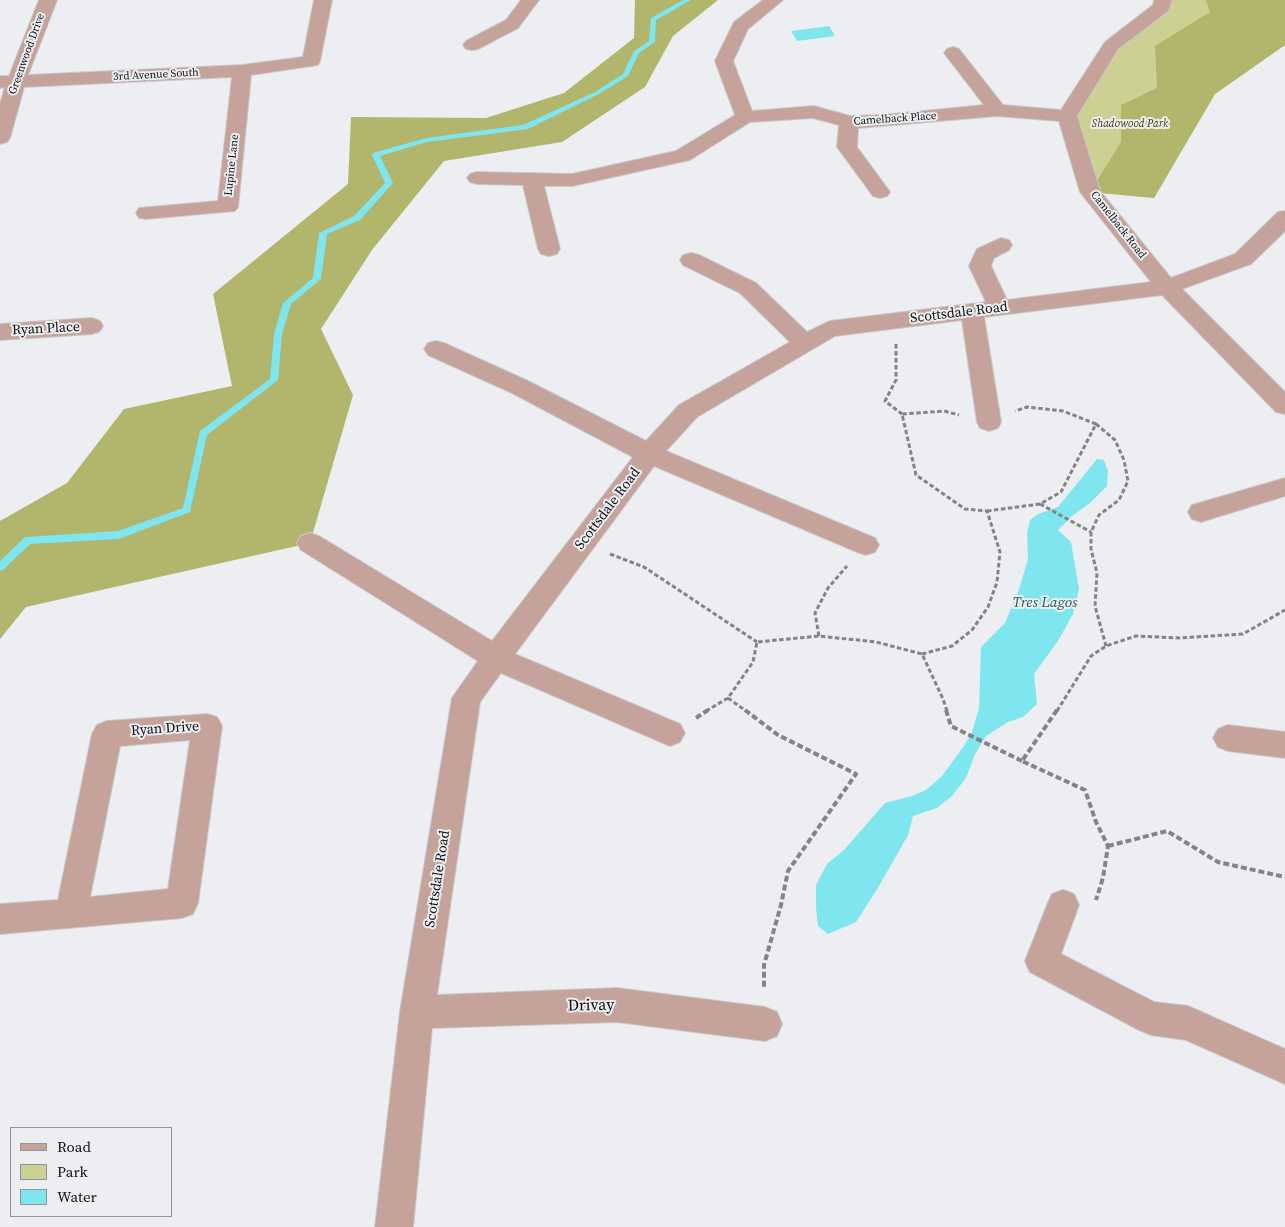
<!DOCTYPE html>
<html>
<head>
<meta charset="utf-8">
<style>
  body { margin:0 }
  #map { position:relative; width:1285px; height:1227px; overflow:hidden; background:#eceef1; font-family:"Source Serif 4",serif }
  canvas { display:block }
  .legend { position:absolute; left:10px; top:1127px; width:162px; height:90px; box-sizing:border-box; background:#eceef1; border:1px solid #939597; margin:0; padding:6px 9px; list-style:none; font-size:15px; color:#0e0f10 }
  .legend li { display:flex; align-items:center; gap:10px; height:25px }
  .legend b { width:25px; border:1px solid #939597 }
</style>
</head>
<body>
<div id="map">
<canvas width="1285" height="1227"></canvas>
<ul class="legend">
<li><b style="height:6px;background:#c6a39a"></b>Road</li>
<li><b style="height:14px;background:#ccd093"></b>Park</li>
<li><b style="height:14px;background:#7fe6ef"></b>Water</li>
</ul>
</div>
<script>
const ctx = document.querySelector('canvas').getContext('2d');
ctx.lineJoin = 'round';
function paint(path, color) { ctx.fillStyle = color; ctx.fill(path, 'evenodd'); }
const poly = rows => new Path2D(rows.map(r => 'M' + r).join(''));
function strokePath(path, color, width, dash) { ctx.strokeStyle = color; ctx.lineWidth = width; ctx.lineCap = dash ? 'butt' : 'round'; ctx.setLineDash(dash || []); ctx.stroke(path); }
function drawText(font, color, halo, rows, align = 'center') {
  ctx.font = font + ' "Source Serif 4",serif'; ctx.lineWidth = 4; ctx.setLineDash([]); ctx.textBaseline = 'middle'; ctx.strokeStyle = halo; ctx.fillStyle = color; for (const [text, x, y, turn = 0] of rows) {
    ctx.save(); ctx.translate(x, y); ctx.rotate((+turn || 0) * Math.PI / 180); ctx.textAlign = isNaN(turn) ? turn : align; if (halo) ctx.strokeText(text, 0, 0); ctx.fillText(text, 0, 0); ctx.restore();
  }
}
const green = poly([
  [1163,0,1285,0,1285,45,1215,94,1154,198,1090,192,1067,116,1111,46]
]);
const forest = poly([
  [635,0,718,0,673,36,645,87,562,142,444,161,372,250,321,329,353,395,310,543,26,607,0,639,0,521,67,483,124,409,232,386,213,294,348,184,351,117,486,118,564,93,634,38],
  [1206,0,1285,0,1285,45,1215,94,1154,198,1090,192,1121,142,1121,105,1157,88,1155,46,1210,12]
]);
const water = poly([
  [829,26,835,36,797,41,791,31],
  [1097,459,1104,460,1108,471,1107,486,1090,503,1072,516,1058,530,1071,542,1079,589,1073,614,1058,641,1034,674,1037,704,1023,717,1008,722,986,736,975,754,966,778,952,796,937,808,913,816,908,835,879,886,856,922,828,934,818,926,816,908,816,885,827,864,844,850,885,803,912,796,926,790,942,776,964,746,972,732,979,708,981,647,1005,623,1019,589,1028,559,1027,534,1030,520,1038,514,1058,507]
]);
const stream = poly([
  [683,0,691,0,656,20,655,42,639,53,628,76,599,94,528,129,427,142,380,156,393,183,360,220,327,234,321,279,291,304,282,334,278,380,207,435,190,512,119,539,30,544,3,570,0,571,0,561,25,537,118,531,183,508,200,431,270,379,274,334,283,303,313,278,319,233,354,216,385,183,372,155,373,153,426,138,523,125,595,92,623,74,634,51,649,41,651,18,683,0]
]);
const pathFar1 = poly([
  [896,344,896,380,885,401,902,414],
  [1096,424,1115,440,1124,460,1128,481,1119,500,1099,515,1091,532,1091,549,1097,573,1095,606,1106,646],
  [1040,504,1091,532],
  [987,511,1040,504,1061,492,1096,424,1063,411,1027,407,1015,411],
  [610,554,644,567,757,642],
  [819,636,815,613,828,588,847,566],
  [922,654,952,646,972,630,988,607,997,582,1000,552,987,511,965,509,916,475,902,414,944,411,959,415],
  [728,698,746,711],
  [706,711,728,698,753,662,757,642,819,636,876,642,922,654,943,699,947,711],
  [1057,711,1091,656,1106,646,1136,636,1179,638,1243,634,1285,610]
]);
const path = poly([
  [745,710,778,735,856,774,788,871,781,905,764,965,764,989],
  [946,710,951,726,1022,761],
  [1057,710,1022,761,1085,790,1096,822,1108,846,1103,878,1096,900],
  [696,718,708,710],
  [1108,846,1167,831,1218,862,1285,877]
]);
const minor = poly([
  [39,0,57,0,28,75,242,65,303,57,314,0,332,0,320,61,318,65,251,75,238,207,235,211,146,219,139,218,136,213,139,208,218,201,232,77,24,87,10,138,7,142,0,144,0,104,5,87,0,88,0,76,9,76,39,0],
  [521,0,539,0,518,28,478,49,472,50,466,49,463,45,466,41,506,20,521,0],
  [763,0,783,0,748,29,733,61,752,111,814,106,850,116,882,115,984,105,944,53,947,49,953,47,959,49,1003,105,1061,110,1105,42,1153,5,1154,0,1172,0,1168,11,1118,49,1077,116,1100,191,1171,278,1235,254,1278,212,1285,211,1285,231,1251,264,1182,289,1285,392,1285,414,1276,412,1162,295,984,317,1001,422,998,428,989,431,980,428,977,422,962,320,835,336,697,417,666,451,875,538,879,545,875,552,866,555,857,552,654,466,515,654,680,724,685,733,680,742,670,746,501,673,480,702,437,995,617,988,765,1007,777,1012,782,1024,777,1036,765,1041,617,1022,432,1028,413,1227,375,1227,400,1012,452,698,478,661,301,550,297,543,301,536,310,533,319,536,492,641,633,457,512,393,428,355,424,349,428,343,436,341,444,343,528,381,646,441,679,405,790,342,740,293,683,265,680,260,683,255,691,253,699,255,756,283,807,332,830,321,986,302,969,266,977,249,1001,238,1009,240,1012,245,1009,250,994,258,991,266,1007,300,1151,282,1080,192,1059,121,997,116,858,128,857,147,890,192,887,196,880,198,873,196,837,147,839,125,813,118,750,122,690,160,572,186,544,186,560,249,557,254,549,256,541,254,538,249,523,185,477,184,470,182,467,178,470,174,477,172,572,174,676,151,735,115,715,61,734,22,763,0],
  [92,318,100,321,103,326,100,331,92,334,0,340,0,324,92,318],
  [1285,478,1285,496,1201,522,1192,519,1188,512,1192,505,1285,478],
  [207,714,217,717,222,726,198,903,193,914,182,918,0,934,0,904,58,900,92,734,97,725,107,721,207,714],
  [190,740,168,889,90,897,120,746,190,740],
  [1228,725,1285,732,1285,758,1228,751,1218,747,1213,738,1218,729,1228,725],
  [1063,890,1074,894,1079,905,1061,954,1154,1002,1188,1006,1285,1049,1285,1084,1186,1040,1151,1035,1139,1030,1030,972,1025,961,1047,905,1052,894,1063,890]
]);
const farStreetnames = [
  ["Greenwood Drive",27,54,-70],
  ["3rd Avenue South",156,75,-3],
  ["Camelback Place",895,119,-4],
  ["Lupine Lane",232,165,-84],
  ["Camelback Road",1118,225,52]
];
const farParknames = [
  ["Shadowood Park",1130,124]
];
const streetNames = [
  ["Scottsdale Road",959,313,-7],
  ["Ryan Place",46,329,-3],
  ["Scottsdale Road",608,509,-53],
  ["Ryan Drive",165,729,-4],
  ["Scottsdale Road",438,879,-81]
];
const waterNames = [
  ["Tres Lagos",1045,603]
];
const nearStreetnames = [
  ["Drivay",591,1006,-1]
];
paint(green, '#ccd093');
paint(forest, '#b1b66c');
paint(water, '#7fe6ef');
paint(stream, '#7fe6ef');
strokePath(minor, '#c8cacd', 2);
strokePath(pathFar1, '#838486', 3, [4.5, 2.5]);
strokePath(path, '#838486', 4, [6, 3]);
paint(minor, '#c6a39a');
drawText('11px', '#0e0f10', '#eceef1', farStreetnames);
drawText('italic 11px', '#3e4004', '#eceef1', farParknames);
drawText('14px', '#0e0f10', '#eceef1', streetNames);
drawText('italic 15px', '#2c5a5d', '#eceef1', waterNames);
drawText('16px', '#0e0f10', '#eceef1', nearStreetnames);
</script>
</body>
</html>
